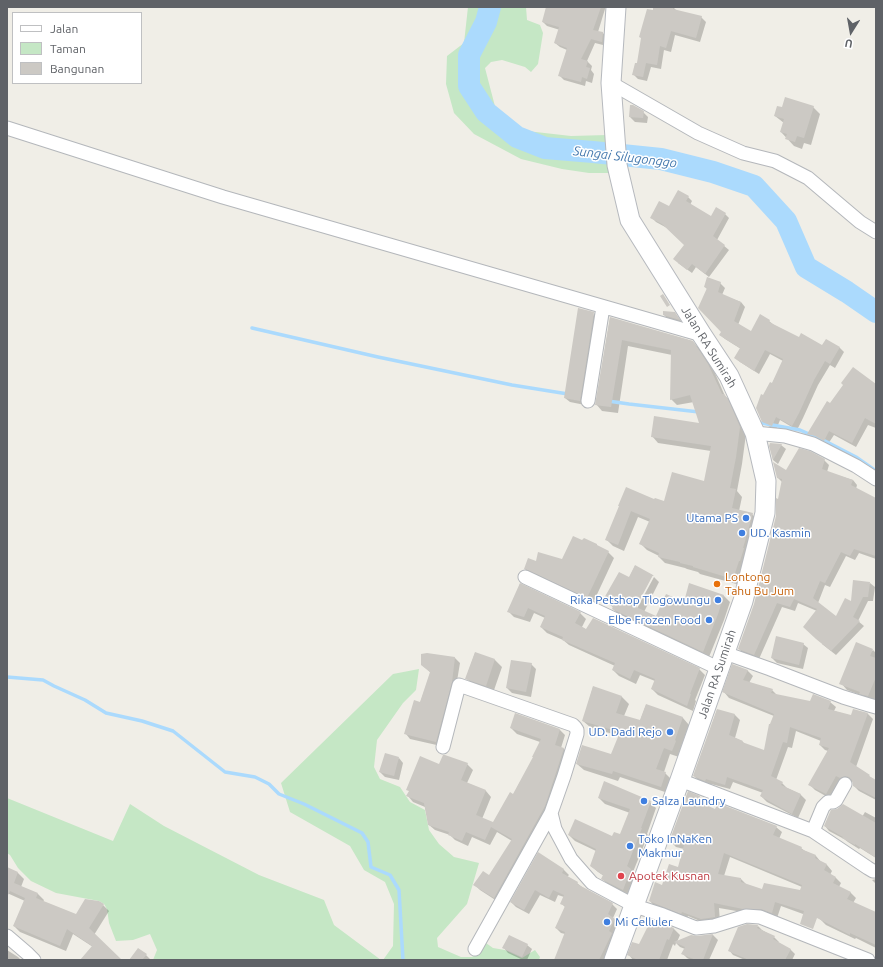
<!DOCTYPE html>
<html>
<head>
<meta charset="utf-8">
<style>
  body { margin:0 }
  #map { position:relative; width:883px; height:967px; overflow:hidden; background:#f0eee7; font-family:Ubuntu,sans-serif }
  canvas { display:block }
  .frame { position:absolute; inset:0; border:8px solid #5f6267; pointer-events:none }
  .legend { position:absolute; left:12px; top:12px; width:130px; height:72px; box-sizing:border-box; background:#fff; border:1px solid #bfc0c2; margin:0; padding:5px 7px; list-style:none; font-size:12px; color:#5f6267 }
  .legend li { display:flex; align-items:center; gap:8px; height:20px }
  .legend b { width:20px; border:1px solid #bfc0c2 }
  .north { position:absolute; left:831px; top:12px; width:40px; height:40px; -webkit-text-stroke:3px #fff; paint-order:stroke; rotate:191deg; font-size:11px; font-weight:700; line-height:16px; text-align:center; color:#5f6267 }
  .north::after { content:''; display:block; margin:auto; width:14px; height:18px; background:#5f6267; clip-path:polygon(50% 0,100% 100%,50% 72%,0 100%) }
</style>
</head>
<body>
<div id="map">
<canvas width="883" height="967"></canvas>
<div class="frame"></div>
<ul class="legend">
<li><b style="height:5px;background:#fff"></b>Jalan</li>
<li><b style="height:11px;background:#c5e7c5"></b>Taman</li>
<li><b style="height:11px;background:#ccc9c4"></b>Bangunan</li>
</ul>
<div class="north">U</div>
</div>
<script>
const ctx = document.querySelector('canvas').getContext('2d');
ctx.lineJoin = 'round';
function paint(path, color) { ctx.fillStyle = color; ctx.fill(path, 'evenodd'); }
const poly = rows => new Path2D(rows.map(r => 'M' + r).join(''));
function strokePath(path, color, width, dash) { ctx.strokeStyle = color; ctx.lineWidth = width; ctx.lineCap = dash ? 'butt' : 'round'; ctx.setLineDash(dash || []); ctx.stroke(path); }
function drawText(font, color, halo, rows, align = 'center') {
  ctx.font = font + ' Ubuntu,sans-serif'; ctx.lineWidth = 3; ctx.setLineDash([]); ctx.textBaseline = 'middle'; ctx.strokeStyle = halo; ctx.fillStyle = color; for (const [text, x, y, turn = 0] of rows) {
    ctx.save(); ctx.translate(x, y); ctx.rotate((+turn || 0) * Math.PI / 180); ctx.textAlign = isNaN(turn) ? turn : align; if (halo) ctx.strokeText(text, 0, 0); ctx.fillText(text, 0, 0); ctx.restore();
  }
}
const green = poly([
  [468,7,526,7,527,20,540,25,543,33,538,64,531,72,525,67,502,60,491,62,485,68,497,114,527,131,571,136,607,135,612,173,589,173,562,169,521,159,474,134,454,113,446,84,447,56,464,43],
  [419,669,416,690,403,703,377,740,374,767,380,779,400,787,410,802,425,810,429,830,439,844,454,857,479,863,467,904,437,938,438,947,461,957,472,957,486,943,493,948,505,950,522,958,535,950,540,957,539,960,383,960,393,946,394,904,385,882,364,870,350,846,290,812,281,783,393,674],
  [7,798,113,841,130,804,164,826,259,875,324,900,334,925,381,960,153,960,157,950,150,934,133,940,116,941,109,923,107,909,104,904,99,901,56,893,31,881,18,868,10,855,7,853]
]);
const shadow = poly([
  [551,7,605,7,605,9,598,32,603,33,607,38,607,46,595,43,587,61,592,66,591,70,594,74,592,83,586,81,585,86,564,80,559,75,567,50,560,47,555,43,560,30,547,26,543,22],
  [654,7,673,7,677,11,701,17,706,22,700,42,675,35,671,52,664,50,661,69,651,67,647,81,638,79,633,74,637,64],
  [813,107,820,114,811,145,804,143,802,149,794,146,781,132,784,123,775,116],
  [643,112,648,117,647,123,635,122,630,117],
  [688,197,692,201,690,205,711,218,725,214,729,218,717,240,729,250,709,277,696,267,692,273,678,263,685,245,667,228,656,222,652,218],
  [720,283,725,288,722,295,741,302,745,307,738,325,751,333,769,321,774,325,799,338,823,346,826,340,840,348,844,352,835,368,830,365,818,385,803,418,797,430,780,420,776,430,768,426,763,421,764,396,772,384,783,361,770,354,759,374,740,362,735,358,741,349,725,339,720,335,722,332,707,289,705,287],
  [594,313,598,318,585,405,570,402,565,398],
  [674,313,679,318,683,324,669,320,664,315],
  [610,318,692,341,699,348,714,371,725,396,731,401,746,434,742,464,737,491,742,497,739,511,752,514,758,521,740,585,700,574,698,572,687,569,685,568,665,563,659,557,659,556,647,550,641,544,650,522,638,517,624,551,613,546,607,540,620,507,655,500,665,503,705,482,711,451,658,443,652,436,701,424,694,402,677,405,671,399,672,355,628,346,618,413,602,411,596,404],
  [876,385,876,428,868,425,856,447,834,435,828,444,821,440,813,438,809,434,830,404],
  [781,445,786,449,778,464,773,460,770,446],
  [824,460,829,465,827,472,853,480,857,485,856,489,876,499,876,559,859,553,855,560,846,556,830,587,825,585,818,603,836,617,852,602,870,583,875,587,873,601,868,601,858,621,864,626,836,655,822,644,817,611,798,603,795,611,782,607,759,659,744,654,739,649,755,604,777,516,782,482,778,478,786,471],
  [600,548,608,552,614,558,593,603,531,575,525,569,537,562,562,560],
  [635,566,654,576,652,576,633,611,635,612,654,577,659,582,644,612,657,617,685,603,690,584,724,596,730,602,724,620,709,657,619,615,613,609,614,608,604,600,629,578],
  [520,584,580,613,586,619,582,627,587,630,699,669,705,675,695,700,696,701,693,711,658,695,652,689,655,681,640,675,636,684,619,676,613,670,615,666,569,645,563,640,547,633,541,627,545,618,534,613,530,622,514,617,509,612],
  [803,644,808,648,803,669,777,663,772,658],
  [873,650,876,653,876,699,875,702,866,700,863,696,847,690,841,683],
  [475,653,495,660,502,667,493,693,474,686,466,678],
  [455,658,460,663,456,687,441,746,410,739,406,734,420,703,431,673,422,665],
  [531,664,536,669,531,697,512,693,507,688],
  [747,670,753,676,749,683,772,690,778,696,811,702,830,702,836,707,834,711,852,716,854,710,868,714,873,719,856,767,876,781,876,800,859,791,854,786,853,782,851,781,846,783,831,799,815,790,810,785,828,751,825,750,820,745,821,741,796,731,792,748,788,747,776,780,782,783,787,788,800,794,806,800,798,818,767,802,761,796,763,793,733,782,730,789,711,784,710,786,699,781,694,776,717,710,735,715,740,720,735,738,742,741,745,744,765,752,774,716,729,698,724,692],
  [593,687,622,697,629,704,624,716,640,721,646,705,683,718,689,725,681,747,682,748,679,757,670,754,664,772,672,780,668,793,620,777,618,781,584,770,577,764,612,755,619,736,590,727,583,721],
  [511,728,560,730,565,735,561,748,564,749,569,755,550,812,500,903,480,890,475,885,489,876,512,841,497,832,490,845,472,837,468,846,455,840,450,835,435,830,429,825,425,807,413,802,408,796,440,765,467,764,473,770,467,783,486,791,491,797,482,819,493,824,513,795,534,757,540,742,517,734],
  [399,758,403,763,399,780,385,777,380,772],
  [700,797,705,803,704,805,716,810,776,827,782,832,779,839,801,848,805,851,816,856,821,862,827,865,832,871,830,875,836,878,841,883,839,887,850,892,856,898,853,903,876,913,876,948,856,938,855,939,826,925,820,919,824,909,814,918,781,906,777,918,719,908,720,923,707,924,688,916,687,918,655,907,650,901,679,868,684,849,676,847,670,841],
  [730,857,802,887,801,891,762,890,747,885,741,879,724,876],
  [599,798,650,802,656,808,647,834,648,835,633,872,637,876,629,896,609,885,602,879,604,876,598,872,591,866,596,851,575,841,569,835,613,838,621,836,630,813,605,804],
  [865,812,876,818,876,858,860,848,859,849,848,842,844,839,829,831,825,826,862,817],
  [539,854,564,870,569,875,567,877,577,883,582,887,612,904,617,909,613,918,620,924,605,960,555,960,565,934,561,933,556,928,566,908,562,904,564,897,558,895,555,902,540,895,529,914,516,907,511,902],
  [7,868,18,873,24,879,21,887,38,894,44,900,43,902,77,915,103,905,109,911,94,935,120,960,82,960,93,947,73,934,66,951,20,932,14,926,25,901,7,893],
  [876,879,876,884,872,880],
  [651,921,674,929,680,935,677,942,697,937,713,935,718,940,709,960,691,960,687,958,683,954,685,949,680,947,676,943,675,946,673,944,667,960,633,960,629,955,640,946],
  [758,926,762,930,774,937,779,942,778,943,790,949,795,954,792,960,745,960,733,955,729,950],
  [527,945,532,949,527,960,523,960,508,953,504,948],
  [7,950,18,957,21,960,7,960],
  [146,955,151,960,130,960]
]);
const stream = poly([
  [252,328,378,357,512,385,568,394],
  [608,401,629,404,699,412],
  [756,422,800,430,825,441,856,457,876,471],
  [7,677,43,680,54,686,85,700,106,713,142,721,173,731,225,772,255,777,269,784,279,794,304,804,362,833,368,842,371,867,390,875,399,890,403,960]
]);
const river = poly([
  [490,7,486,22,469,55,469,86,486,112,517,137,545,148,593,152,661,159,713,172,754,186,786,221,806,267,847,292,876,312]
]);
const building = poly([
  [546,7,601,7,593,30,603,32,602,42,591,39,581,59,588,61,586,67,590,68,587,79,582,77,581,82,558,76,567,48,554,43,559,27,542,22],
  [653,7,674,7,673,9,702,16,696,38,671,31,666,48,660,46,657,65,646,63,643,77,632,75,635,63,637,63,641,38,639,37,647,9,653,10],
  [785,97,814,106,804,138,797,136,795,142,785,139,787,134,780,132,784,119,774,116,777,106,782,107],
  [630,105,633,105,644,111,643,118,629,117],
  [678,190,689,196,686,201,711,216,716,207,726,213,713,236,725,245,705,274,692,264,687,270,673,259,684,245,662,224,650,218,659,201,669,206],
  [707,277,721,282,718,292,741,302,734,321,751,331,760,314,770,320,769,322,799,337,801,333,822,345,826,339,840,347,830,364,825,361,814,380,799,413,792,426,776,417,772,426,762,422,756,408,761,394,763,395,770,382,772,383,783,359,765,350,754,371,734,358,740,348,719,335,721,332,698,308,707,288,704,287],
  [663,294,670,305,667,307,660,296],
  [578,308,594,312,580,401,564,398],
  [663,311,675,312,680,320,663,315],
  [610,317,693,341,708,364,722,394,724,394,728,399,740,427,736,457,730,488,736,489,732,508,753,513,743,548,744,548,740,561,739,561,733,579,693,567,693,566,680,563,680,562,658,557,659,553,639,544,650,519,631,511,618,545,605,540,619,506,618,506,626,487,654,499,655,498,664,501,672,472,704,481,711,446,651,437,654,416,699,423,690,395,670,400,671,350,622,340,611,407,595,405],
  [853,367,876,384,876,424,865,418,852,443,829,431,824,441,815,436,807,434,827,401,830,403,843,385,841,383],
  [770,443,782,444,773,460,769,446],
  [799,448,810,451,825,459,822,469,853,480,851,485,876,498,876,556,854,549,850,556,841,552,825,583,820,581,813,598,836,616,845,598,851,601,853,580,870,582,868,597,863,597,853,617,860,621,831,651,816,639,803,627,817,609,794,599,790,607,777,603,754,655,738,649,754,604,776,516,776,498,778,499,782,479,777,478,773,462,786,470],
  [573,536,582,540,584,538,597,544,597,545,609,551,587,598,528,570,524,569,528,558,536,561,538,552,562,559],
  [635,565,653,575,636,607,656,616,666,594,684,602,689,583,724,595,718,614,703,652,612,609,613,606,603,600,619,572,629,577],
  [520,583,581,612,575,623,586,629,593,618,700,668,690,694,691,694,687,706,651,689,655,679,634,670,630,679,612,670,615,663,562,640,563,637,540,627,545,616,528,608,524,617,507,612],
  [776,636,804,643,799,665,771,658],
  [856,642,873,649,870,656,876,658,876,677,868,696,859,694,860,692,839,684],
  [475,652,495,659,486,686,465,679],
  [427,653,455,657,452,682,436,742,404,734,414,700,420,702,430,672,421,665,421,654],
  [511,660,532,663,526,692,506,688],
  [732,664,748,670,743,680,773,689,771,693,810,701,813,694,831,701,828,709,851,715,853,709,868,713,850,762,870,775,869,776,876,780,876,798,853,786,853,784,852,780,849,777,845,776,840,778,836,776,826,794,808,785,829,748,819,745,821,738,790,727,787,743,783,742,771,776,783,782,781,785,801,794,792,814,760,796,763,790,727,777,725,785,706,779,705,781,693,776,717,709,735,714,729,735,743,741,742,742,764,750,769,724,770,724,774,714,722,692],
  [593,686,622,696,616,713,640,720,646,704,683,717,675,740,676,741,672,751,664,748,656,769,666,772,661,787,613,771,612,774,576,764,582,745,611,754,620,732,582,721],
  [515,713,560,729,555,745,564,748,545,806,494,898,473,885,483,871,489,875,512,839,491,827,485,840,466,832,462,841,448,835,449,832,428,825,424,803,406,796,409,791,406,790,420,756,439,764,443,755,445,755,468,763,461,780,486,790,476,815,493,822,510,792,513,794,533,757,532,757,541,739,510,728],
  [385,753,399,757,394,776,379,772],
  [604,781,651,801,641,828,642,828,627,866,631,869,623,890,601,879,603,875,590,866,596,849,568,835,575,819,612,836,614,832,620,834,630,809,598,798],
  [688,791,700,796,699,802,715,809,718,803,777,826,773,835,802,847,801,849,816,855,815,858,827,864,824,870,836,877,833,883,851,892,847,899,876,912,876,945,850,933,850,935,817,918,813,929,800,924,804,911,775,902,772,913,761,909,743,909,714,903,715,917,701,919,682,912,681,914,649,901,655,882,662,885,669,864,678,867,684,845,669,842],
  [724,853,802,885,800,890,764,883,762,889,741,882,741,878,718,874],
  [843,804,876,823,876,858,855,844,855,845,842,838,843,837,824,826,830,812,831,810,837,809],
  [538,852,564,869,562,873,578,882,577,884,613,903,608,914,615,919,609,931,612,933,599,960,554,960,565,932,555,928,565,906,560,904,564,895,553,890,549,898,535,890,524,910,510,902],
  [7,867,18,872,14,883,38,893,36,898,76,914,85,899,99,901,104,904,89,928,122,960,80,960,92,946,67,929,60,946,13,926,25,898,10,891,7,897],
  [651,920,674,928,669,940,667,939,659,960,638,960,627,955,632,942,639,944],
  [747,924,758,925,757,928,775,936,773,939,791,949,785,960,749,960,728,951,738,927],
  [713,934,703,960,696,960,681,954,685,947,674,942,691,935,697,936],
  [509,935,528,944,522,957,502,948],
  [138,948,147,954,142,960,129,960]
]);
const minor = poly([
  [611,83,698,133,743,153,775,161,808,178,860,222,876,232],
  [7,128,223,197,702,335],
  [588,401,603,307],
  [755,433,785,436,813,444,856,466,876,479],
  [525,577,720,669],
  [725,653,770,669,843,697,869,705,876,707],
  [443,747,459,685,573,725,575,727,577,730,577,734,564,776,551,813,475,949],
  [680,780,813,831,868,868,873,871,876,871],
  [551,813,555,829,571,859,592,883,635,906,663,915,696,928,714,926,746,916,760,917,868,960],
  [813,831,823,807,828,802,833,802,836,800,845,784],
  [7,936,28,954,34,960]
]);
const secondary = poly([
  [614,960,680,780,743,601,765,513,766,481,755,433,729,376,702,335,630,220,617,165,611,83,616,7]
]);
const markers = [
  [746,518,4,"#3f7fe0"],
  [742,533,4,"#3f7fe0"],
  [717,584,4,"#e8710a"],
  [718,600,4,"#3f7fe0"],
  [709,620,4,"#3f7fe0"],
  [670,732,4,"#3f7fe0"],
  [644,801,4,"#3f7fe0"],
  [630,846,4,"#3f7fe0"],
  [621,876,4,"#e0444e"],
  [607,922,4,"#3f7fe0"]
];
const streetNames = [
  ["Jalan RA Sumirah",709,347,58],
  ["Jalan RA Sumirah",717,674,-71]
];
const shopNames = [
  ["Utama PS",738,518],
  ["UD. Kasmin",750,533,"left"],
  ["Rika Petshop Tlogowungu",710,600],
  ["Elbe Frozen Food",701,620],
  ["UD. Dadi Rejo",662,732],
  ["Salza Laundry",652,801,"left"],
  ["Toko InNaKen",638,839,"left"],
  ["Makmur",638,853,"left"],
  ["Mi Celluler",615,922,"left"]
];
const foodNames = [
  ["Lontong",725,577],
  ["Tahu Bu Jum",725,591]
];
const healthNames = [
  ["Apotek Kusnan",629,876]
];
const waterNames = [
  ["Sungai Silugonggo",625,157,7]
];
paint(green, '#c5e7c5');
paint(shadow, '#0003');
strokePath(stream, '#abdafd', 3.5);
strokePath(river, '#abdafd', 22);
paint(building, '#ccc9c4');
strokePath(minor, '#b4b7bb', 15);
strokePath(secondary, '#b6b9be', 21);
strokePath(minor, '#fff', 13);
strokePath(secondary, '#fff', 19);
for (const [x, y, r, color] of markers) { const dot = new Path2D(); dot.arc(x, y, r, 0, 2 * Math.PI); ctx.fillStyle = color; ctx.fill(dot); strokePath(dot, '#fff', 1.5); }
drawText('12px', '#5f6267', '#fff', streetNames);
drawText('12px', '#366cbe', '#fff', shopNames, 'right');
drawText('12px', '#c56008', '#fff', foodNames, 'left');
drawText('12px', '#be3a42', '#fff', healthNames, 'left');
drawText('italic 13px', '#467aaf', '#fff', waterNames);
</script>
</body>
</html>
